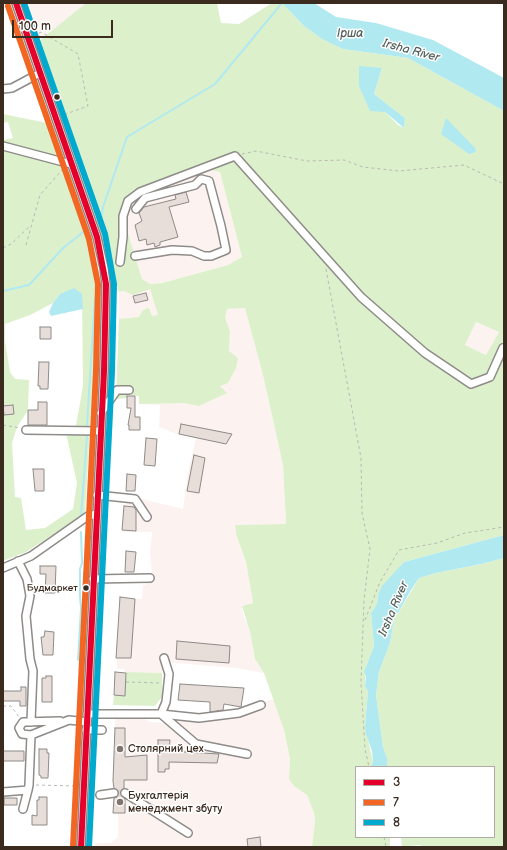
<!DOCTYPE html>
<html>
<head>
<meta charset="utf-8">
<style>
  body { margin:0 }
  #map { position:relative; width:507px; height:850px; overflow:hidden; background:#fff; font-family:"Balsamiq Sans",sans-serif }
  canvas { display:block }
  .frame { position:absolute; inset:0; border:4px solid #3b2a1e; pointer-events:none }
  .legend { position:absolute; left:355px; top:766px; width:140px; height:72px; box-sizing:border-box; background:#fff; border:1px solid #b1aaa5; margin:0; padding:5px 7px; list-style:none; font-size:12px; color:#3b2a1e }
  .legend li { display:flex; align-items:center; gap:8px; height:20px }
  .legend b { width:20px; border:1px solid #b1aaa5 }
  .scale { position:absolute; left:12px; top:20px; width:101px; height:18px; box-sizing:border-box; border:2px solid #3b2a1e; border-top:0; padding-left:5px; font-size:12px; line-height:14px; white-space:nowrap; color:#3b2a1e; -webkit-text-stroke:3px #fff; paint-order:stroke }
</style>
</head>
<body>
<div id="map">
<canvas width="507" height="850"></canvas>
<div class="frame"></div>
<ul class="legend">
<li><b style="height:5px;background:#e4002b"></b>3</li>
<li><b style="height:5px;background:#f26522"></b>7</li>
<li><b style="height:5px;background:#00a9ce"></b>8</li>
</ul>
<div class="scale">100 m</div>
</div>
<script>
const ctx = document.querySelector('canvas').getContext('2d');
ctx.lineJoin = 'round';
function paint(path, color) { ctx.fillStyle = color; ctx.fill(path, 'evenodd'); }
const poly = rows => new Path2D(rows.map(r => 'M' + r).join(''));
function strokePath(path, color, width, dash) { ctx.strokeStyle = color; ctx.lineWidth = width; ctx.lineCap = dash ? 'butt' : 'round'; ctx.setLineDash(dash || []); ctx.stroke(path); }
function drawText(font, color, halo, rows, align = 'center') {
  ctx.font = font + ' "Balsamiq Sans",sans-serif'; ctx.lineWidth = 3; ctx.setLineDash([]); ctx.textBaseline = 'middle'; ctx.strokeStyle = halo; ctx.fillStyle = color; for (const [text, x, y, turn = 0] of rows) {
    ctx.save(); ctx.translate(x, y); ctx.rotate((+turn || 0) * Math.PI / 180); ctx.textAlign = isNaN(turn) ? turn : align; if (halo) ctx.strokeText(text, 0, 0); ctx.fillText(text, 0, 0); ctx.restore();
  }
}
const built = poly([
  [26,3,86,3,40,40],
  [211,170,220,172,242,257,228,265,162,283,150,284,142,280,124,220,130,204,138,197],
  [149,287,159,315,245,307,263,375,283,465,286,524,235,525,236,534,246,562,253,603,242,606,243,614,250,632,255,659,264,673,236,668,163,662,162,673,125,672,124,669,117,669,117,658,123,658,127,598,142,599,143,585,146,585,146,582,151,582,152,575,150,553,152,532,123,532,126,495,183,509,188,473,196,438,177,434,159,427,160,405,139,404,140,384,118,383,119,292],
  [476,322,499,332,486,355,465,345],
  [274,699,284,730,290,759,289,779,294,786,307,795,314,813,315,821,312,847,95,847,95,843,111,843,118,837,118,813,113,813,115,717,142,718,151,722,166,723,168,713,226,713]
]);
const green = poly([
  [86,3,217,3,221,23,239,24,272,3,282,3,304,26,322,39,343,49,408,58,504,111,504,535,404,562,378,595,377,604,371,613,374,646,366,667,365,687,368,691,365,726,373,762,371,767,356,767,356,837,390,837,390,847,312,847,315,821,314,813,307,795,294,786,289,779,290,759,284,730,264,673,255,659,250,632,242,606,253,603,246,562,236,534,235,525,286,524,283,465,263,375,245,308,227,309,225,318,230,331,229,351,238,358,236,368,228,383,220,386,227,393,199,406,184,403,139,404,139,396,127,395,127,398,116,399,119,319,139,317,142,311,147,308,149,308,152,316,158,315,150,289,133,295,124,291,119,292,40,40],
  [382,68,374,94,405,118,404,128,398,125,359,86],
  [211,170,220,172,242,257,228,265,162,283,150,284,142,279,124,220,130,204,138,197],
  [476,322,499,332,486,355,465,345],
  [3,114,47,123,53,128,76,200,85,221,94,258,97,310,85,514,26,552,3,561,3,140,13,138,8,122,3,123],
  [60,294,82,294,83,386,76,426,66,433,77,483,73,509,45,528,26,530,21,498,15,497,12,443,17,427,28,410,29,380,15,379,10,372,5,341,5,324,30,315,53,303],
  [504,558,504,847,425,847,419,845,402,847,401,837,494,837,494,767,387,767,387,758,383,747,376,695,379,672,390,643,394,620,419,578,436,573,481,564],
  [126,672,162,673,162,697,155,706,113,705,114,695,125,696]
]);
const water = poly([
  [282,3,314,3,336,17,376,23,433,40,504,78,504,111,408,58,343,49,322,39,304,26],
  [359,66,382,68,374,94,405,118,404,128,385,112,370,111,359,86],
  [446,118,475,148,476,152,469,154,441,134],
  [74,288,82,294,83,309,51,316,49,312,53,303,60,294],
  [504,535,504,558,481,564,436,573,419,578,411,590,394,620,390,643,379,672,376,695,383,747,387,758,387,767,371,767,373,762,372,751,366,734,365,726,368,691,365,687,366,676,364,672,374,646,371,613,377,604,378,595,382,586,404,562]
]);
const stream = poly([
  [100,225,103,207,127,137,215,84,282,3],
  [3,291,29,285,63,248,87,229],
  [87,425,95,298],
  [81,516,87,436],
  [78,660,81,608,80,597,80,569,82,563,81,532]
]);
const building = poly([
  [186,192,189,202,169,207,178,237,160,242,160,245,155,247,154,243,147,245,146,239,139,241,135,225,142,221,139,213,144,207,176,199,175,195,186,192],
  [146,293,148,300,135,303,133,296,146,293],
  [40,327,51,327,51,339,40,339,40,327],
  [39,362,49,362,48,389,40,389,40,386,38,386,39,362],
  [127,396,135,396,135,417,140,417,140,430,129,430,129,425,128,425,131,408,127,408,127,396],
  [38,402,47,402,47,425,28,425,28,410,38,410,38,402],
  [13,405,14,414,4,415,3,406,13,405],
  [181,424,232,434,226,444,179,434,181,424],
  [146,438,157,439,155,466,144,465,146,438],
  [194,455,205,458,199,493,187,491,194,455],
  [33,469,44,469,44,491,35,491,33,469],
  [127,474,136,475,135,491,126,491,127,474],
  [124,506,134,507,136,510,136,531,122,530,124,506],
  [126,551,136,552,134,572,125,572,126,551],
  [40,566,56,566,55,593,45,593,46,574,40,574,40,566],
  [120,597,135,599,131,658,116,658,120,597],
  [45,631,54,632,53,655,43,655,41,637,44,637,45,631],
  [177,641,230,646,229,663,176,659,177,641],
  [115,672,126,673,125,696,114,695,115,672],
  [46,676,52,676,52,702,42,702,42,678,46,678,46,676],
  [180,684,244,688,241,707,224,704,223,710,210,712,210,702,178,700,180,684],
  [21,687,26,687,26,706,20,706,20,701,3,701,3,691,21,691,21,687],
  [115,728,125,728,125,757,147,755,147,780,124,780,124,788,120,793,125,799,125,813,113,813,114,798,117,797,119,793,114,788,113,781,115,728],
  [158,740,170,740,169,751,219,754,217,763,169,762,169,769,165,769,165,772,158,772,158,740],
  [39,749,47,749,47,753,49,753,48,778,41,778,41,776,39,775,39,749],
  [3,751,24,751,24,761,3,761,3,751],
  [39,797,47,797,47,825,32,825,32,815,37,816,37,800,39,800,39,797],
  [4,798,17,798,17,805,4,805,4,798],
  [260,837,261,847,248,847,247,839,260,837]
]);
const minorTunnel = poly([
  [114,793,125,793]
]);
const path = poly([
  [34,36,41,32,78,54,88,106,63,115],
  [242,154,256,151,307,161,344,160,363,167,399,171,464,165,504,184],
  [26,245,40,195,63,169],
  [3,248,11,244,30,226],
  [326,269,361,458,362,513,370,549,364,600,361,683,365,749,369,767],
  [92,424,98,279],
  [3,425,20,428],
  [88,508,91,437],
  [88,548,88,525],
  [85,605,83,588,84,570,88,561],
  [365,620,380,582,399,550,437,543,465,533,504,527],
  [126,682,161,683],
  [3,706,11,706,19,717],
  [36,785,77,786],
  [384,837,386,847]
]);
const minor = poly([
  [16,3,97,237,104,268,106,284,104,371,81,847],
  [3,89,12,88,40,73],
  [3,146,71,164],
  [135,256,172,250,192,251,204,256,211,256,226,250,221,226,209,181,201,179,195,185,145,198,136,209],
  [120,262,123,237,123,216,128,201,140,192,235,156,361,297,425,353,471,384,490,377,503,348],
  [101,413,117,390,129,390],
  [26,430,100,431],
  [97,495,135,499,147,517],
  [18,561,27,579,30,596,26,616,30,659,33,671,31,722],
  [3,568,31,556,88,516,96,514],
  [93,579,150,578],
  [87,714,161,714,199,718,239,713,261,705],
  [161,714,196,744,247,754],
  [161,714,166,702,169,674,164,658],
  [86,730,102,730],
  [31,735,22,734,19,728,23,722,60,721],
  [3,792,28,790,29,785,31,735,69,720,87,722],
  [125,793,188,833],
  [100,795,114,793],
  [23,809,28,790]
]);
const bus1 = poly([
  [16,3,97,237,106,284,104,371,81,847]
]);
const bus2 = poly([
  [8,6,89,239,98,284,96,371,73,847]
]);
const bus3 = poly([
  [24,3,105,234,114,284,112,371,89,847]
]);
const markers = [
  [57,97,3.5,"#3b2a1e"],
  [86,588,3.5,"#3b2a1e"],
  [120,749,4,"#80756d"],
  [120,802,4,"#80756d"]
];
const busNames = [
  ["Будмаркет",78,588]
];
const poiNames = [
  ["Столярний цех",128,749],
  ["Бухгалтерія",128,796],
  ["менеджмент збуту",128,809]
];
const waterNames = [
  ["Ірша",350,34],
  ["Irsha River",411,51,15],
  ["Irsha River",394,609,-67]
];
paint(built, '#fcf3f0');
paint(green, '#dcf1cb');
paint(water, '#b1e9f1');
strokePath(stream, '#b1e9f1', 2);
paint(building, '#e7ddd9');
strokePath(building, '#8e8b88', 1);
strokePath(minorTunnel, '#d8d4d2', 7, [7, 3.5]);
strokePath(minor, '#8e8b88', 10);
strokePath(path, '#b9b8b6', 1, [3, 3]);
strokePath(minor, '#fff', 7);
strokePath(bus1, '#e4002b', 6);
strokePath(bus2, '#f26522', 6);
strokePath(bus3, '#00a9ce', 6);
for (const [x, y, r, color] of markers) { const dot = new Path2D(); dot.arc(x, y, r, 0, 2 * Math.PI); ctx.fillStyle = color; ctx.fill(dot); strokePath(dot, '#fff', 1.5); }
drawText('10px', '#3b2a1e', '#fff', busNames, 'right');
drawText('11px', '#3b2a1e', '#fff', poiNames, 'left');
drawText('italic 12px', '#54605c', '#fff', waterNames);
</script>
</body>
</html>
